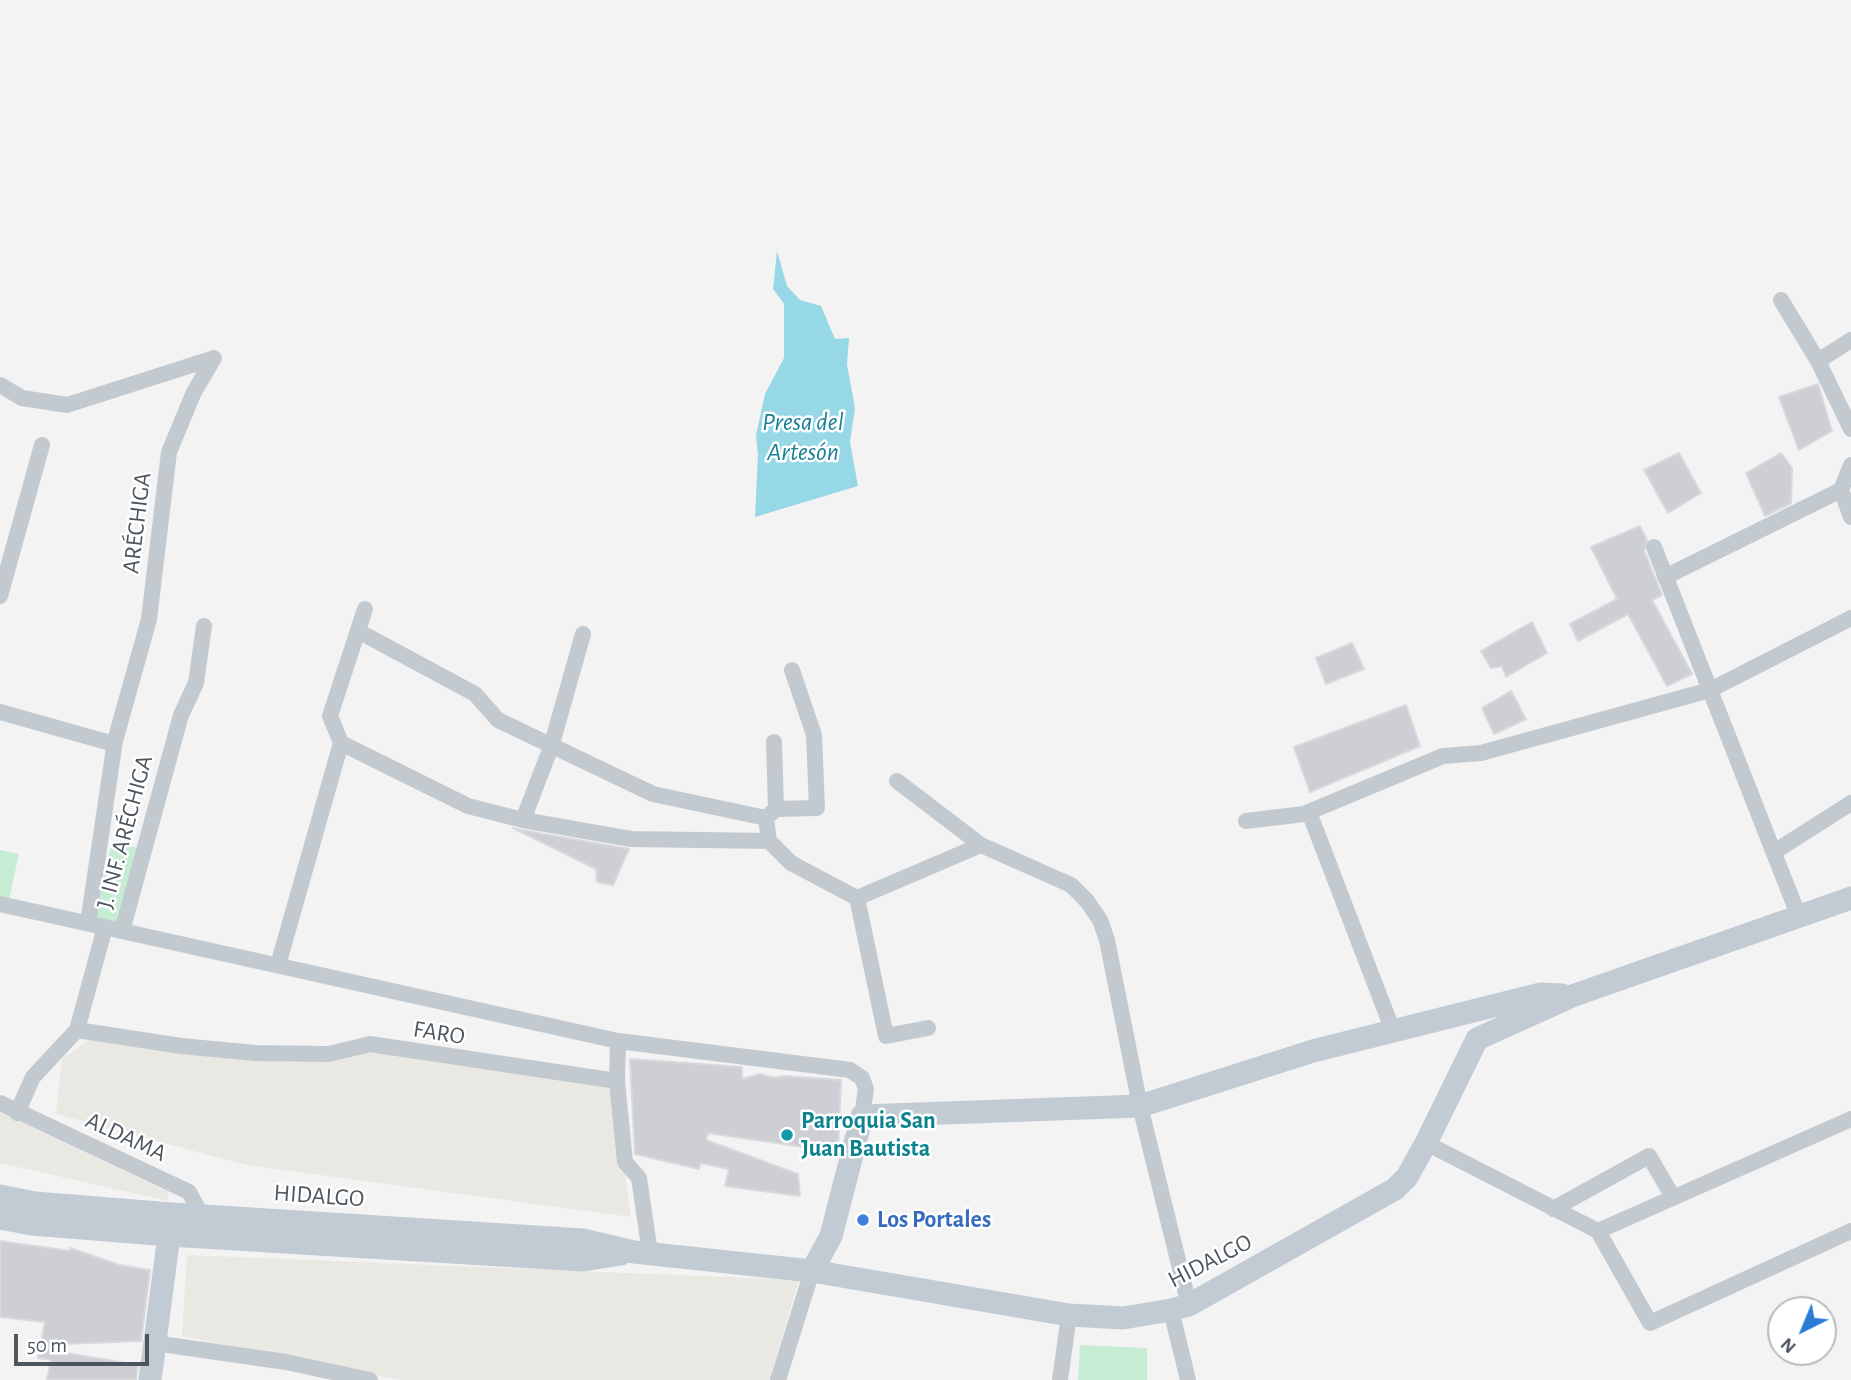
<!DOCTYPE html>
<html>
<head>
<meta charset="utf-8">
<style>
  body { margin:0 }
  #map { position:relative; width:1851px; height:1380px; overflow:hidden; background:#f4f3f3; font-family:"Alegreya Sans",sans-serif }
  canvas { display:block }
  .north { position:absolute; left:1767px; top:1296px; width:70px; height:70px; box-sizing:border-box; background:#fff; border:2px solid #b7bbbf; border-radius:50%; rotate:223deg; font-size:19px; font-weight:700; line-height:28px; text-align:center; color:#4c565f }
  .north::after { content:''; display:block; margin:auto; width:24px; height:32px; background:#2b7bd6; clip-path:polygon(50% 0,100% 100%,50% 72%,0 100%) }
  .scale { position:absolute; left:14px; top:1334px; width:135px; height:32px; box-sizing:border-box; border:4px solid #4c565f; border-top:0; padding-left:9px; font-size:21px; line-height:24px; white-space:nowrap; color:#4c565f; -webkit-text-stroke:5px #fff; paint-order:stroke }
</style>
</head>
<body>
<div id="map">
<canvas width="1851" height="1380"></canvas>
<div class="north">N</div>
<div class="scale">50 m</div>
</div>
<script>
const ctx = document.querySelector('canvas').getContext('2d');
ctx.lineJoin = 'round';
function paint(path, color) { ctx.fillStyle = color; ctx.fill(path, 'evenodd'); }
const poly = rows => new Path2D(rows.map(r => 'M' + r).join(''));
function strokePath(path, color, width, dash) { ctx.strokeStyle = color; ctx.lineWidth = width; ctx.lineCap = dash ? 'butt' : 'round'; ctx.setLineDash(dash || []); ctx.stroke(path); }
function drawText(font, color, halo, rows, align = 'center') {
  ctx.font = font + ' "Alegreya Sans",sans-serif'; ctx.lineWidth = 5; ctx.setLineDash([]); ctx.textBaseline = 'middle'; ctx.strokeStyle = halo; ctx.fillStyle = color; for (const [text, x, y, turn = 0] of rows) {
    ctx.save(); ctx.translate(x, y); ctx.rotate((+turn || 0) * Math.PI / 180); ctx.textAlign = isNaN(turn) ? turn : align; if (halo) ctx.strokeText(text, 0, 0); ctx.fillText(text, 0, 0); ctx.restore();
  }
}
const commercial = poly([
  [91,1038,205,1053,373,1049,612,1087,631,1217,246,1165,56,1114,62,1059],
  [0,1112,168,1192,168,1201,0,1163],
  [187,1255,799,1280,769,1380,400,1380,182,1336]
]);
const green = poly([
  [112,842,139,848,121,928,94,921],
  [0,850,19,854,8,905,0,904],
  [1080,1345,1147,1348,1147,1380,1078,1380]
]);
const water = poly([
  [777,251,787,286,800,300,821,306,835,339,849,338,847,365,855,408,850,442,858,486,755,517,758,455,756,435,765,394,784,358,784,304,773,289]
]);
const building = poly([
  [1818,384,1832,431,1799,450,1779,397,1818,384],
  [1679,453,1701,493,1668,513,1644,470,1679,453],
  [1781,453,1792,468,1791,503,1765,516,1746,473,1781,453],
  [1640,526,1647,540,1644,551,1662,595,1652,600,1692,674,1667,686,1628,614,1578,641,1570,624,1617,599,1591,547,1640,526],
  [1532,622,1547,653,1506,677,1502,666,1491,668,1481,651,1532,622],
  [1352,643,1364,669,1326,684,1316,658,1352,643],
  [1511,691,1526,719,1494,734,1482,708,1511,691],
  [1406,705,1420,746,1310,792,1294,747,1406,705],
  [513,828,521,830,629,849,613,885,597,882,596,869,513,828],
  [630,1059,742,1067,742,1079,760,1074,774,1078,784,1076,841,1080,838,1152,708,1133,706,1140,798,1174,800,1196,725,1186,729,1169,700,1163,699,1169,635,1154,630,1059],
  [0,1241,70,1251,70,1248,119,1265,150,1270,141,1341,60,1344,60,1352,138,1365,136,1380,47,1380,51,1360,38,1358,45,1322,0,1317,0,1241]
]);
const street = poly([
  [1781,300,1818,361],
  [1851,340,1818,361,1851,429],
  [0,385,22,398,67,405,214,358,194,392,169,452,149,619,115,741,88,923],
  [1841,490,1851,517],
  [1654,547,1799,917],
  [1665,577,1841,490,1851,465],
  [0,596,42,445],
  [358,631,475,694,498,720,653,794,766,818],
  [0,712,114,744],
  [774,742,776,809,766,818,769,841,791,863,857,898,981,845,1071,885,1087,901,1100,920,1107,940,1140,1106,1189,1305],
  [341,743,468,806,523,820,551,747,583,634],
  [897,781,981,845],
  [776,809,817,808,814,735,792,670],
  [1309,812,1393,1031],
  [523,820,631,839,769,841],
  [1246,821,1304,814,1443,756,1481,753,1710,690,1851,618],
  [1774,852,1851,803],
  [857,898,886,1036,928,1028],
  [0,904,122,931,181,715,196,683,204,626],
  [122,931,618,1041,850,1070,862,1078,866,1089,862,1116],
  [278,965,341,743,330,716,365,609],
  [77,1030,181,1046,256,1053,329,1054,370,1044,617,1081],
  [618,1041,617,1081,625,1162,639,1178,650,1253],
  [0,1103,189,1192,206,1224],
  [17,1113,33,1077,77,1030,105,927],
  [1426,1143,1598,1231,1851,1119],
  [1553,1209,1649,1156,1673,1197],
  [1598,1231,1650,1323,1851,1231],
  [1171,1310,1188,1380],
  [154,1343,286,1362,370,1380],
  [778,1380,812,1271],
  [1060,1380,1069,1315]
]);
const secondary = poly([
  [0,1196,35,1203,172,1214,583,1240,634,1252,812,1271,1069,1315,1123,1318,1171,1310,1189,1305,1395,1189,1407,1177,1426,1143,1477,1039,1572,996,1851,898],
  [0,1218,32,1224,169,1235,583,1260,621,1254],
  [812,1271,831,1236,862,1116,1140,1106,1313,1051,1541,994,1562,995],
  [150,1380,171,1220]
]);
const markers = [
  [787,1135,7,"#0f9aa8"],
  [863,1220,7,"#3f7fe0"]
];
const streetNames = [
  ["ARÉCHIGA",137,523,-83],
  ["J. INF. ARÉCHIGA",125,832,-75],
  ["FARO",439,1033,9],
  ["ALDAMA",126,1137,25],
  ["HIDALGO",319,1196,4],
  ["HIDALGO",1210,1261,-27]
];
const cultureNames = [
  ["Parroquia San",801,1121],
  ["Juan Bautista",801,1149]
];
const shopNames = [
  ["Los Portales",877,1220]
];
const waterNames = [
  ["Presa del",803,422],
  ["Artesón",803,452]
];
paint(commercial, '#eae8e2');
paint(green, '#c6edd4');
paint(water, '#97d8e6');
paint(building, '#cdcfd4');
strokePath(building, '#d7d9dd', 2);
strokePath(street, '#c2cad0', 16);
strokePath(secondary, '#c2cbd4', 23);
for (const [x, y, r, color] of markers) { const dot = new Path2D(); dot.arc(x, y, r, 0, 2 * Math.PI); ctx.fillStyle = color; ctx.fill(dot); strokePath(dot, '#fff', 2.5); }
drawText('24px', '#4c565f', '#fff', streetNames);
drawText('bold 24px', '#0d838f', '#fff', cultureNames, 'left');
drawText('bold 24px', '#366cbe', '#fff', shopNames, 'left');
drawText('italic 26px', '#187f95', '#fff', waterNames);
</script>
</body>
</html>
